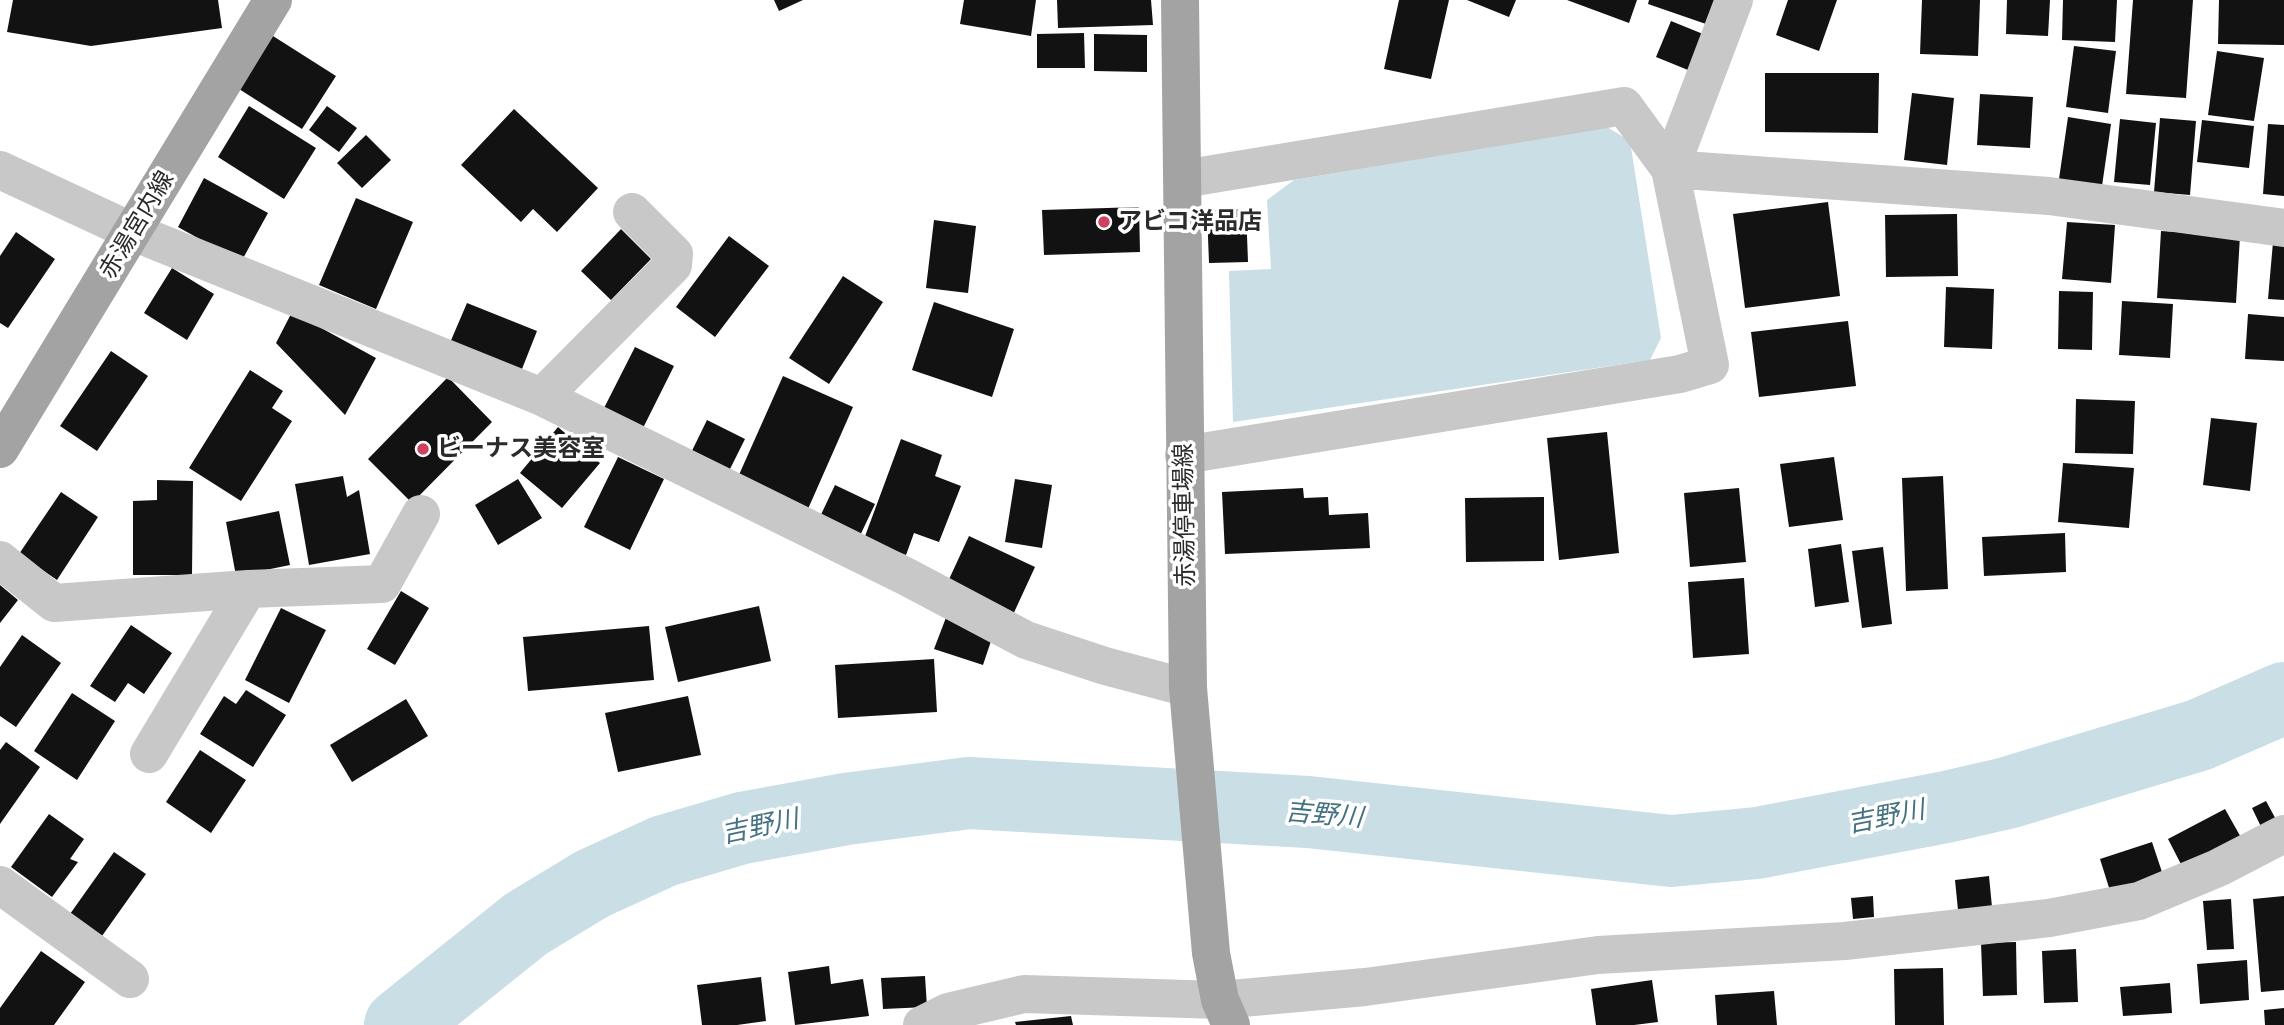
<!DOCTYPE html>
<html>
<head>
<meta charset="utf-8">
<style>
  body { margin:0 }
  canvas { display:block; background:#fff }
</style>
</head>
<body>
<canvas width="2284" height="1025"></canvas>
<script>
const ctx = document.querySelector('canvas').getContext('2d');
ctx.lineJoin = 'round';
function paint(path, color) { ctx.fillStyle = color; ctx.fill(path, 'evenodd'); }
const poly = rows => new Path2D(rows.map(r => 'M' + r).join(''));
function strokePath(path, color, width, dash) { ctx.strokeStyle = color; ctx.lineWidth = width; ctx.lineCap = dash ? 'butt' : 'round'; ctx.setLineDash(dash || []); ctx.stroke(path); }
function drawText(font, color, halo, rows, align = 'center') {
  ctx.font = font + ' Mulish,"Noto Sans JP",sans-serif'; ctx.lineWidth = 7; ctx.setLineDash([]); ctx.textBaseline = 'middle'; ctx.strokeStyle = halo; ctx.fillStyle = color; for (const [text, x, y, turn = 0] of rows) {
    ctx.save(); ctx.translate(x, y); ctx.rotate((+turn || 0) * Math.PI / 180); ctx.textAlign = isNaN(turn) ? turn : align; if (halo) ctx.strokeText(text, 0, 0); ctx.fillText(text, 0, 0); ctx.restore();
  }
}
const water = poly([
  [1607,127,1630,141,1661,338,1650,360,1233,422,1229,271,1271,269,1267,200,1294,180]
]);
const river = poly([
  [400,1025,526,924,592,884,664,851,742,828,846,809,969,793,1308,812,1671,851,1757,843,1946,807,2007,793,2199,735,2284,698]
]);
const building = poly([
  [13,0,218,0,222,28,91,46,7,32],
  [774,0,803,0,779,11],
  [964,0,1036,0,1031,36,960,24],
  [1057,0,1151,0,1153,25,1058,28],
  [1399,0,1449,0,1431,79,1384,69],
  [1467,0,1516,0,1509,17],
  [1567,0,1637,0,1629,23],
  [1649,0,1715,0,1706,24,1648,4],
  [1788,0,1837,0,1819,51,1776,35],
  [1922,0,1980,0,1978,56,1920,54],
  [2007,0,2050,0,2048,36,2006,34],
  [2063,0,2117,0,2115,42,2062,40],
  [2133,0,2193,0,2186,98,2126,94],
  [2219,0,2284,0,2284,45,2218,44],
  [1671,21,1703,34,1688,70,1656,57],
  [1084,33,1085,68,1037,68,1037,34],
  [1094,34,1147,35,1147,72,1094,71],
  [273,36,336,76,302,129,239,89],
  [2074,46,2116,51,2108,113,2066,107],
  [2217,51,2264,58,2254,121,2208,115],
  [1765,73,1879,73,1878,133,1765,132],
  [1912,93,1954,98,1947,165,1904,160],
  [1980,94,2033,97,2030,148,1977,145],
  [249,106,316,148,284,199,218,157],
  [327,106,357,128,339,152,309,130],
  [514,109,598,188,557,232,533,209,521,222,461,165],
  [2068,117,2111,124,2102,186,2059,179],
  [2160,118,2196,121,2190,195,2154,192],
  [2120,119,2156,123,2150,185,2114,182],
  [2202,120,2254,126,2249,168,2197,162],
  [2268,124,2284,125,2284,196,2263,194],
  [366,135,391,160,362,188,337,163],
  [204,178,268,213,241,262,178,227],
  [356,198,413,222,376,309,319,285],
  [1828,202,1840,296,1745,308,1733,214],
  [1139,207,1140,252,1044,255,1042,210],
  [1246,209,1248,262,1209,263,1207,211],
  [1957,214,1958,276,1886,277,1885,215],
  [934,220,976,226,968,293,926,288],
  [2067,222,2115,225,2111,283,2062,279],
  [621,229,651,259,611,300,581,271],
  [2161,231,2240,236,2236,303,2157,298],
  [16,232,55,259,8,328,0,323,0,256],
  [729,236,769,266,715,337,676,307],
  [2273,242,2284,243,2284,300,2268,299],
  [172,268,214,294,187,340,144,313],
  [843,276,883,302,829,384,789,358],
  [1946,287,1994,289,1992,349,1944,347],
  [2059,291,2093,292,2092,350,2058,349],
  [2122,301,2173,304,2170,358,2119,355],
  [934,302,1014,329,992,397,912,370],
  [467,303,537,331,520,374,449,345],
  [292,312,376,358,345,415,276,343],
  [2248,314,2284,317,2284,361,2245,359],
  [1848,321,1856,386,1759,397,1751,332],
  [635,347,674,366,642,430,603,410],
  [111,351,148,376,97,451,60,426],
  [250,370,283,391,272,408,292,421,241,501,189,468],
  [783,376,853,407,804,518,734,486],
  [448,377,492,422,412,503,368,459],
  [2076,399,2135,401,2133,454,2075,453],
  [2211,418,2257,423,2250,491,2203,485],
  [707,420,745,439,725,479,687,461],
  [558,427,600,463,562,508,520,473],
  [1607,432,1619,553,1559,560,1547,438],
  [901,439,942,455,935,476,961,486,939,542,914,533,906,555,864,539],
  [618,457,664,479,630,550,584,527],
  [1834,457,1843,520,1789,527,1780,464],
  [2063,463,2134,468,2129,528,2058,522],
  [343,476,347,497,359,490,370,554,309,565,295,484],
  [1943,476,1948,589,1906,591,1902,478],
  [518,479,542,518,498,545,475,505],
  [1015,479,1052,485,1042,548,1005,542],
  [157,480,193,481,192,575,133,575,133,501,157,500],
  [835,485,875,504,857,542,817,523],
  [1303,488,1304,498,1328,497,1329,515,1368,513,1370,548,1225,554,1222,492],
  [1739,488,1746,562,1690,567,1684,493],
  [61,492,98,517,57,580,19,554],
  [1544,497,1544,561,1466,562,1465,498],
  [279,511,290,565,236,576,226,522],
  [2065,533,2066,572,1984,576,1982,537],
  [969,536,1035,567,1011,619,945,588],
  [1841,544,1849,602,1815,607,1808,549],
  [1883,547,1892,624,1862,628,1852,551],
  [1744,578,1749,654,1693,658,1688,582],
  [0,585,18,600,0,623],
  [401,591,429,608,395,665,367,649],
  [759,606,771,661,678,682,665,627],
  [281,608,326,630,289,703,245,680],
  [947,615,994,632,983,665,934,649],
  [131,625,172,653,144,694,128,683,115,702,90,686],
  [649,626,654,680,528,691,523,637],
  [22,635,61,663,16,727,0,716,0,667],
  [934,659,937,712,838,718,835,665],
  [246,690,286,715,253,767,200,734,224,696,236,704],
  [72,693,115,721,77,780,34,751],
  [688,696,701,755,618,772,605,713],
  [406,699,428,736,352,782,330,745],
  [6,742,40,767,0,824,0,750],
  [200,750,246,780,211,833,166,802],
  [2266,801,2279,825,2264,833,2252,808],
  [2225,809,2243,841,2185,872,2168,839],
  [49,814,84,839,70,859,78,862,52,897,11,867],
  [2152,842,2164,878,2111,894,2100,859],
  [114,852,146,874,102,936,70,914],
  [1989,876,1992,907,1958,910,1955,880],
  [1873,896,1874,917,1853,919,1851,898],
  [2284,896,2284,990,2261,992,2253,899],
  [2231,899,2234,949,2207,950,2203,901],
  [2016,942,2017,995,1983,996,1981,943],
  [2076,949,2078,1002,2044,1003,2042,951],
  [41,951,85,982,54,1025,0,1025,0,1008],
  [2247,960,2249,1000,2200,1004,2197,964],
  [829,966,831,984,863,979,869,1016,795,1025,788,972],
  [1943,968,1944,1025,1895,1025,1894,969],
  [925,976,927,1007,883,1009,881,978],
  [761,977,766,1021,737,1025,702,1025,697,985],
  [1652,980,1658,1022,1634,1025,1596,1025,1591,989],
  [2170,983,2172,1013,2123,1016,2120,987],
  [1774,991,1777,1025,1717,1025,1715,995],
  [2284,1008,2284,1025,2265,1025,2264,1010],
  [1071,1016,1073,1025,1016,1025,1015,1022]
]);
const minor = poly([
  [1734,0,1670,169,2049,196,2284,228],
  [0,170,133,232,542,397,907,577,1026,640,1105,666,1188,688],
  [1183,179,1624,106,1670,169,1710,365,1680,374,1184,455],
  [542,397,673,265,674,254,632,212],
  [0,560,54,603,248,589,382,584,421,514],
  [149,754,248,589],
  [0,885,130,979],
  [922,1025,948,1012,1024,994,1220,1000,1365,987,1598,955,1845,941,2049,918,2139,901,2218,868,2284,834]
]);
const major = poly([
  [1180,0,1188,688,1211,953,1220,1000,1231,1025],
  [0,449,273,0]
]);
const markers = [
  [1104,222,7,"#ce425e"],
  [423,449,7,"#ce425e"]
];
const poiNames = [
  ["アビコ洋品店",1118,222],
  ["ビーナス美容室",437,449]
];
const streetNames = [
  ["赤湯宮内線",137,225,-59],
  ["赤湯停車場線",1185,515,-91]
];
const waterNames = [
  ["吉野川",1324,815,5],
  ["吉野川",1886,817,-11],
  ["吉野川",760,827,-12]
];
paint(water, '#c9dee5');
strokePath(river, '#c9dee5', 72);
paint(building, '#121212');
strokePath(minor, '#c8c8c8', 38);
strokePath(major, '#a3a3a3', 38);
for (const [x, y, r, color] of markers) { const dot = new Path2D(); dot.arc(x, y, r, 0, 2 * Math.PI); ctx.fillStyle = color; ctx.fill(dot); strokePath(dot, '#fff', 2.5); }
drawText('bold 24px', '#2b2b2b', '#fff', poiNames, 'left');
drawText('24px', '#2b2b2b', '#fff', streetNames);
drawText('italic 26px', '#457282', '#fff', waterNames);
</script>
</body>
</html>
